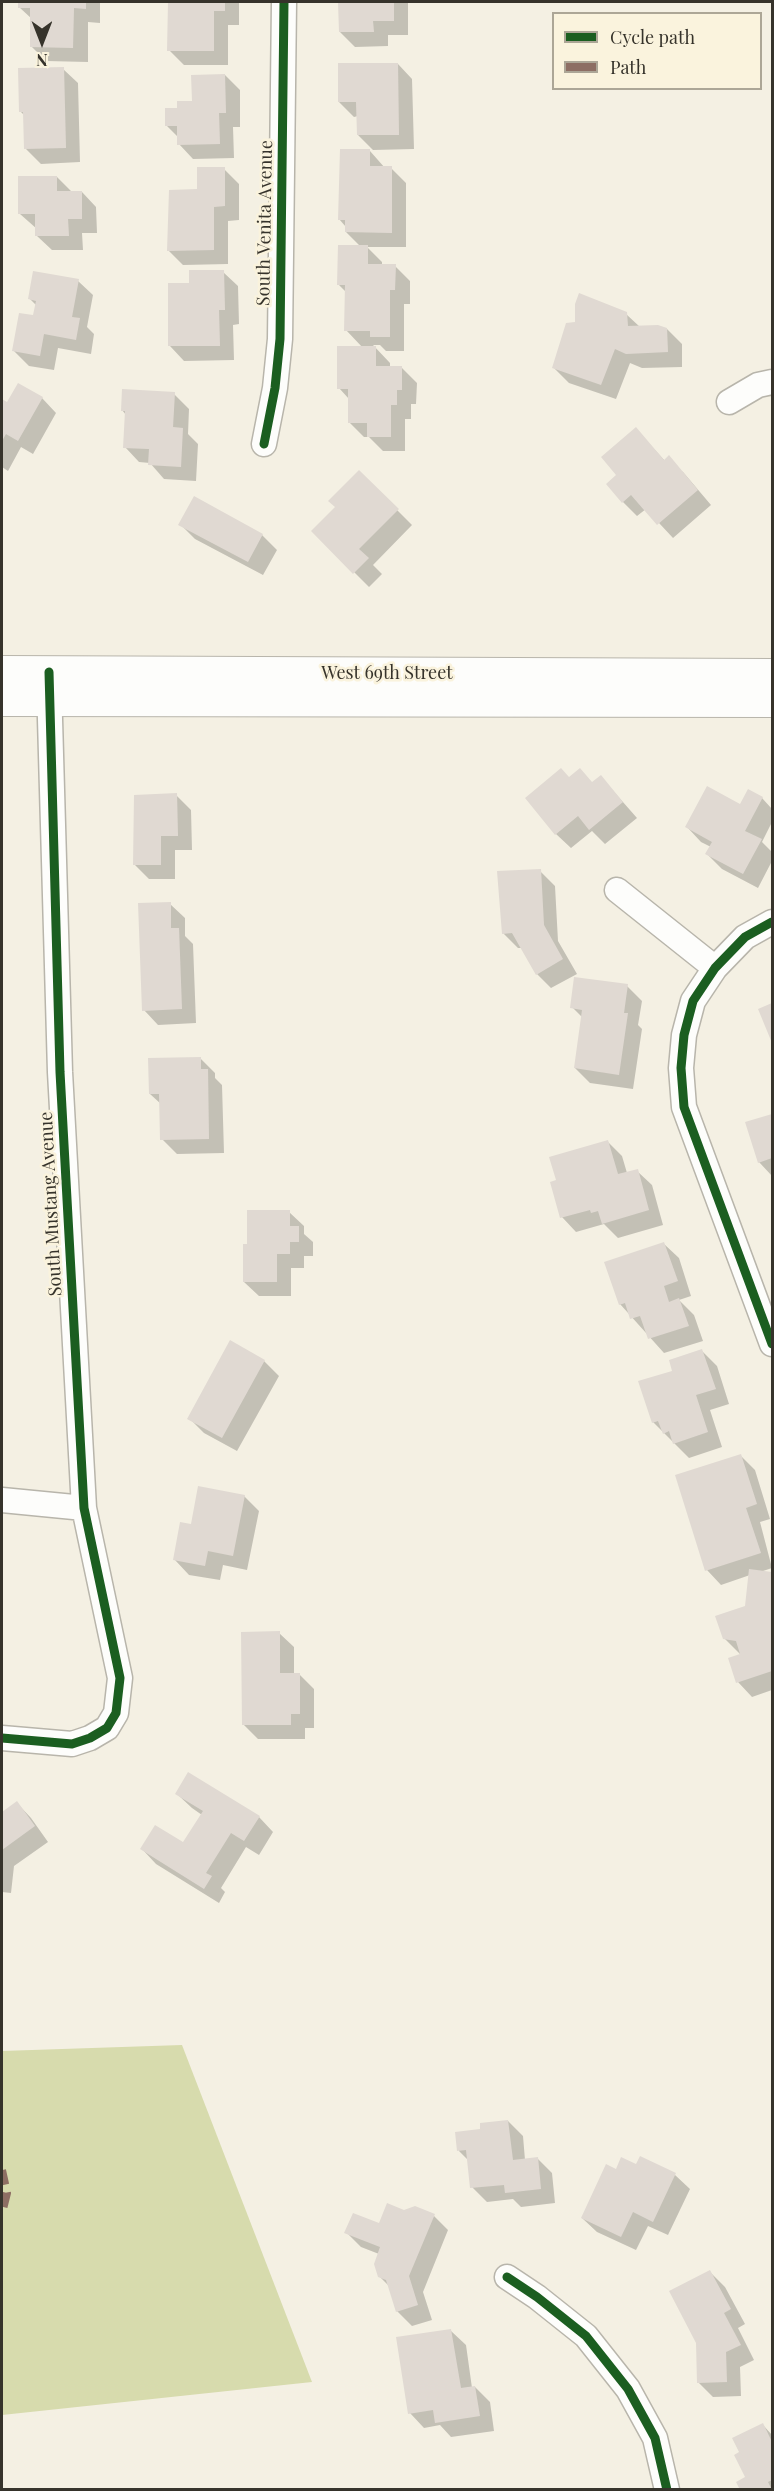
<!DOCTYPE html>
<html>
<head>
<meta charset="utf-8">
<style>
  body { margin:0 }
  #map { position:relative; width:774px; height:2491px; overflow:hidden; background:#f4f0e3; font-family:"Playfair Display",serif }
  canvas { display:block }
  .frame { position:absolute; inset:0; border:3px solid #36332b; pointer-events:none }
  .legend { position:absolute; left:552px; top:12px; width:210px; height:78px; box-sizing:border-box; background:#faf3dd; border:2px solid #aca696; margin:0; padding:8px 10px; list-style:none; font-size:18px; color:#36332b }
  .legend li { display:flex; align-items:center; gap:12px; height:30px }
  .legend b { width:30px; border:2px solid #aca696 }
  .north { position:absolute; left:12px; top:12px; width:60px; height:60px; -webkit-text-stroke:4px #faf3dd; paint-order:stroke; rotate:180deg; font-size:16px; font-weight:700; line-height:24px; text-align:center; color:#36332b }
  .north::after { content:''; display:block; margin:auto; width:21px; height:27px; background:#36332b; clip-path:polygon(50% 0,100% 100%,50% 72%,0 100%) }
</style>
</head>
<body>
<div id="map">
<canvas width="774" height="2491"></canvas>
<div class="frame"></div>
<ul class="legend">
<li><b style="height:8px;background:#1b5e20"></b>Cycle path</li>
<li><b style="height:8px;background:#8d6e63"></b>Path</li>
</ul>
<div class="north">N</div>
</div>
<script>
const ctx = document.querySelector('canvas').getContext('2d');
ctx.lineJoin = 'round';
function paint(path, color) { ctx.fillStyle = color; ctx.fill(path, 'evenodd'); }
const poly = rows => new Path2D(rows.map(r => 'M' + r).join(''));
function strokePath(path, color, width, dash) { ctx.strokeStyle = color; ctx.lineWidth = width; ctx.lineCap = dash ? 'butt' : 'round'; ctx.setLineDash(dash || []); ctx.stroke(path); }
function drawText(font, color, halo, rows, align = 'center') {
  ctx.font = font + ' "Playfair Display",serif'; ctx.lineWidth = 5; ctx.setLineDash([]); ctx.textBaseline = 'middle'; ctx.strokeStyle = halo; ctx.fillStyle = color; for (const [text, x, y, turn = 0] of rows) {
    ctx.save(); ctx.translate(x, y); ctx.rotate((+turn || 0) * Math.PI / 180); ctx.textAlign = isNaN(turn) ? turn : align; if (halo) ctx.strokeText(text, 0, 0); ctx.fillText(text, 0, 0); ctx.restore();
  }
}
const green = poly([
  [182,2045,312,2382,2,2415,2,2051]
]);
const shadow = poly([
  [19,2,100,2,100,23,88,22,88,62,46,61,31,46,32,19,19,7],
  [170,2,239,2,239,25,228,25,228,65,184,65,169,50],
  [340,2,408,2,408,35,388,35,388,46,355,47,340,32],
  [398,64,412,79,414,149,373,150,358,135,358,116,354,117,339,102],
  [63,69,78,83,80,162,41,164,26,149,25,116,20,111],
  [225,75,240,90,240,127,233,127,234,158,193,159,179,144,179,138,167,126,178,110,194,102],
  [370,151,385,168,391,168,406,183,406,247,367,247,382,262,382,266,395,266,410,281,410,304,404,304,404,351,386,351,380,345,373,345,390,363,390,368,402,368,417,383,416,404,411,404,411,419,405,419,405,451,383,451,369,437,364,437,349,422,349,399,339,388,363,348,346,330,346,292,339,285,361,247,346,232,346,227,339,219],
  [224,169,239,184,239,220,228,221,228,264,183,265,168,250],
  [57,177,72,192,82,192,96,207,97,233,82,233,83,250,52,250,37,236,37,229,20,214],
  [223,272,238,286,239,324,233,325,234,360,184,361,170,346],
  [78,281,93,295,87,327,94,334,91,354,58,348,54,370,29,366,14,351,34,317,36,305,30,299],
  [626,314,640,327,667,329,682,344,682,367,642,368,630,363,616,399,569,383,554,368],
  [174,394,189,409,188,434,198,444,196,481,164,479,150,463,139,462,125,447,126,415,122,410],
  [42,398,56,413,33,454,21,447,8,471,2,467,2,401,8,404],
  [636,429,665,461,683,472,711,505,673,538,646,509,637,516,623,502,618,475],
  [359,472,412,525,373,565,382,574,369,587,313,531,337,507],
  [180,524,262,535,277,550,263,575,195,539],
  [601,777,637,818,605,844,592,831,571,848,556,834,570,779,593,783],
  [748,791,762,798,772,809,772,822,762,842,772,852,772,861,758,888,722,869,707,854,711,847,701,842,687,827,741,806],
  [176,795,191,810,192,850,175,850,175,879,149,879,135,865],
  [540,871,555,886,558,941,577,974,551,988,537,974,522,948,518,948,503,933],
  [170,904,185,918,185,936,193,944,196,1023,158,1025,144,1010],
  [627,986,642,1001,638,1025,642,1029,633,1089,590,1083,575,1068,583,1018,572,1007],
  [200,1058,215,1073,215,1078,222,1085,224,1153,177,1154,162,1139,161,1104,150,1094],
  [772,1116,772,1176,759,1162,747,1123],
  [608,1142,622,1156,627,1173,637,1171,652,1185,663,1225,618,1238,604,1224,576,1232,562,1217,558,1181],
  [289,1212,304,1226,304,1234,313,1242,313,1256,304,1256,304,1268,291,1268,291,1296,259,1296,244,1282,249,1245],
  [664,1244,679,1258,691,1296,679,1300,694,1315,703,1341,664,1353,620,1304],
  [702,1351,717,1366,729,1404,710,1410,722,1447,689,1458,653,1422,674,1372],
  [264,1361,279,1376,237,1451,204,1433,189,1418],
  [740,1455,755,1470,770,1519,760,1522,772,1568,760,1572,772,1574,772,1690,752,1697,738,1682,741,1655,724,1638,746,1607,750,1575,721,1585,707,1570],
  [244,1496,259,1511,247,1570,223,1565,220,1580,189,1575,175,1560],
  [279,1633,294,1647,294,1674,299,1674,314,1689,314,1728,305,1728,305,1739,258,1739,243,1724],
  [177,1794,259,1817,273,1832,259,1855,246,1847,221,1888,225,1892,219,1903,156,1864,142,1849,184,1844,202,1815,192,1808],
  [17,1803,31,1818,48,1842,14,1866,11,1893,2,1892,2,1814],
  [508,2121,523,2136,525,2160,537,2158,552,2173,555,2203,521,2207,513,2199,487,2202,472,2187,469,2161,459,2151,457,2134,482,2131],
  [637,2166,675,2175,690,2189,668,2235,648,2226,636,2250,597,2232,582,2218,616,2171],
  [434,2216,448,2230,423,2292,432,2320,412,2326,397,2311,389,2286,379,2276,379,2254,361,2247,346,2232],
  [710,2272,725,2287,745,2324,738,2328,754,2360,740,2367,741,2396,713,2397,698,2382],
  [451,2331,466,2345,472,2388,475,2387,490,2402,494,2431,451,2437,440,2425,424,2428,410,2413],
  [763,2425,772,2435,772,2490,742,2490,747,2478]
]);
const building = poly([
  [18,2,86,2,86,9,74,8,73,48,30,47,30,8,18,8],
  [168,2,225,2,225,11,214,11,214,51,167,51],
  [338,2,394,2,394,21,373,21,374,32,339,32],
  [338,63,398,63,399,135,357,135,356,102,338,102],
  [64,67,66,148,24,149,23,112,19,112,18,68],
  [225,74,226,113,219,113,220,144,177,145,177,126,165,126,165,108,177,108,177,101,192,101,191,75],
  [340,149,370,149,370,166,392,166,392,233,345,232,345,220,338,220],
  [197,167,225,167,225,206,214,207,214,250,167,251,169,190,197,189],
  [18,176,57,176,57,191,82,191,82,219,68,219,69,236,35,236,35,214,18,214],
  [338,245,368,245,368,264,396,264,395,290,390,290,390,337,370,337,370,331,344,331,345,285,337,285],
  [189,270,224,270,225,310,219,310,220,346,168,346,168,283,189,283],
  [33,271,79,279,72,317,80,318,76,340,44,334,40,356,12,351,19,313,33,315,36,301,28,299],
  [579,293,627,312,628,326,658,325,667,328,668,352,626,354,615,349,601,385,552,368,566,323,575,322,575,304],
  [337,346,376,346,376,366,402,366,402,390,397,390,397,405,391,405,391,437,367,437,367,423,348,423,348,389,337,389],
  [18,383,43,397,18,441,6,434,2,441,2,399,7,402],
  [122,389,175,392,173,427,183,428,181,467,148,465,149,449,123,448,125,411,121,411],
  [636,427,664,460,669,455,698,490,657,525,631,495,622,503,606,484,616,475,601,457],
  [359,470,399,509,359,549,369,558,353,574,311,531,335,507,328,501],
  [194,496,263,534,248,562,178,525],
  [561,768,569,777,580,768,592,782,601,775,623,802,589,830,578,816,555,835,525,798],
  [707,786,740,804,748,789,763,797,745,831,762,839,743,874,705,854,712,842,685,827],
  [177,793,178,836,161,836,161,865,133,865,134,795],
  [541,869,544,925,563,959,536,975,512,933,502,934,497,871],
  [171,902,171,928,179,928,182,1009,142,1011,138,903],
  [574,977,628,984,624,1013,628,1013,619,1075,574,1068,582,1010,570,1008],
  [772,1003,772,1043,758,1009],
  [201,1057,201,1069,208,1069,209,1139,160,1140,159,1094,149,1094,148,1058],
  [772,1114,772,1158,758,1163,745,1122],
  [608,1140,618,1174,638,1169,649,1210,602,1224,598,1211,591,1213,590,1210,560,1218,550,1182,556,1180,549,1157],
  [247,1210,290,1210,290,1226,299,1226,299,1242,290,1242,290,1254,277,1254,277,1282,243,1282,243,1244,247,1244],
  [664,1242,678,1281,664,1286,669,1302,679,1298,689,1326,648,1339,640,1316,630,1319,625,1303,619,1305,604,1262],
  [230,1340,265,1360,222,1438,187,1419],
  [702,1349,716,1389,696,1395,708,1432,673,1444,669,1431,663,1434,658,1421,652,1423,638,1381,672,1371,669,1360],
  [741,1454,757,1504,746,1508,761,1553,705,1571,675,1475],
  [198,1486,245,1495,233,1556,208,1551,205,1566,173,1560,180,1522,191,1524],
  [749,1569,772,1572,772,1671,736,1683,728,1658,740,1654,736,1641,723,1639,715,1616,745,1606],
  [280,1631,280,1673,300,1673,300,1714,291,1714,291,1725,242,1725,241,1632],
  [188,1772,260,1816,244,1841,231,1833,206,1873,212,1876,204,1889,140,1849,155,1825,183,1842,203,1811,175,1794],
  [17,1801,35,1826,2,1850,2,1812],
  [508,2120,513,2160,538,2157,541,2189,505,2193,504,2185,470,2188,466,2150,457,2151,455,2132,480,2129,480,2123],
  [640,2156,676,2173,653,2222,633,2212,621,2237,581,2218,606,2164,616,2169,621,2157,636,2164],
  [387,2203,404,2210,415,2206,435,2214,409,2276,418,2305,396,2312,386,2280,378,2277,374,2264,380,2247,344,2233,353,2213,379,2223],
  [710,2270,731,2309,724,2313,741,2345,726,2352,727,2382,697,2383,696,2343,669,2291],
  [451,2329,461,2388,475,2386,480,2416,435,2423,433,2410,408,2414,396,2337],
  [763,2423,772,2442,772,2480,768,2482,772,2490,740,2490,736,2482,745,2477,734,2455,739,2452,732,2438]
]);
const minor = poly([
  [729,402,758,385,772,382],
  [264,444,275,388,280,339,284,2],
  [617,890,715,968],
  [772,922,745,937,715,968,693,1001,684,1035,681,1068,684,1107,772,1344],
  [2,1500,84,1508],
  [2,1738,72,1744,90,1738,107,1728,116,1713,120,1678,84,1508,60,1072,49,684],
  [507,2277,537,2297,586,2336,628,2389,655,2438,667,2490]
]);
const major = poly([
  [2,672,772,675],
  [2,700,772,701]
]);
const quiet = poly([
  [2,2170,7,2193,2,2213]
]);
const cycleway = poly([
  [264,444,275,388,280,339,284,2],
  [772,922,745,937,715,968,693,1001,684,1035,681,1068,684,1107,772,1344],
  [2,1738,72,1744,90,1738,107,1728,116,1713,120,1678,84,1508,60,1072,49,672],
  [507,2277,537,2297,586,2336,628,2389,655,2438,667,2490]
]);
const streetNames = [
  ["South Venita Avenue",265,223,-89],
  ["West 69th Street",387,673],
  ["South Mustang Avenue",51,1204,-93]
];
paint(green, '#d7dbad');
paint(shadow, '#0003');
paint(building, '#e0d9d2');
strokePath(minor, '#b8b5ab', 27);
strokePath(major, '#b8b5ab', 34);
strokePath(minor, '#fdfdfb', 24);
strokePath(major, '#fdfdfb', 32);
strokePath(quiet, '#8d6e63', 8, [15, 8]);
strokePath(cycleway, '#1b5e20', 9);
drawText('18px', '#36332b', '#faf3dd', streetNames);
</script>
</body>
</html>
